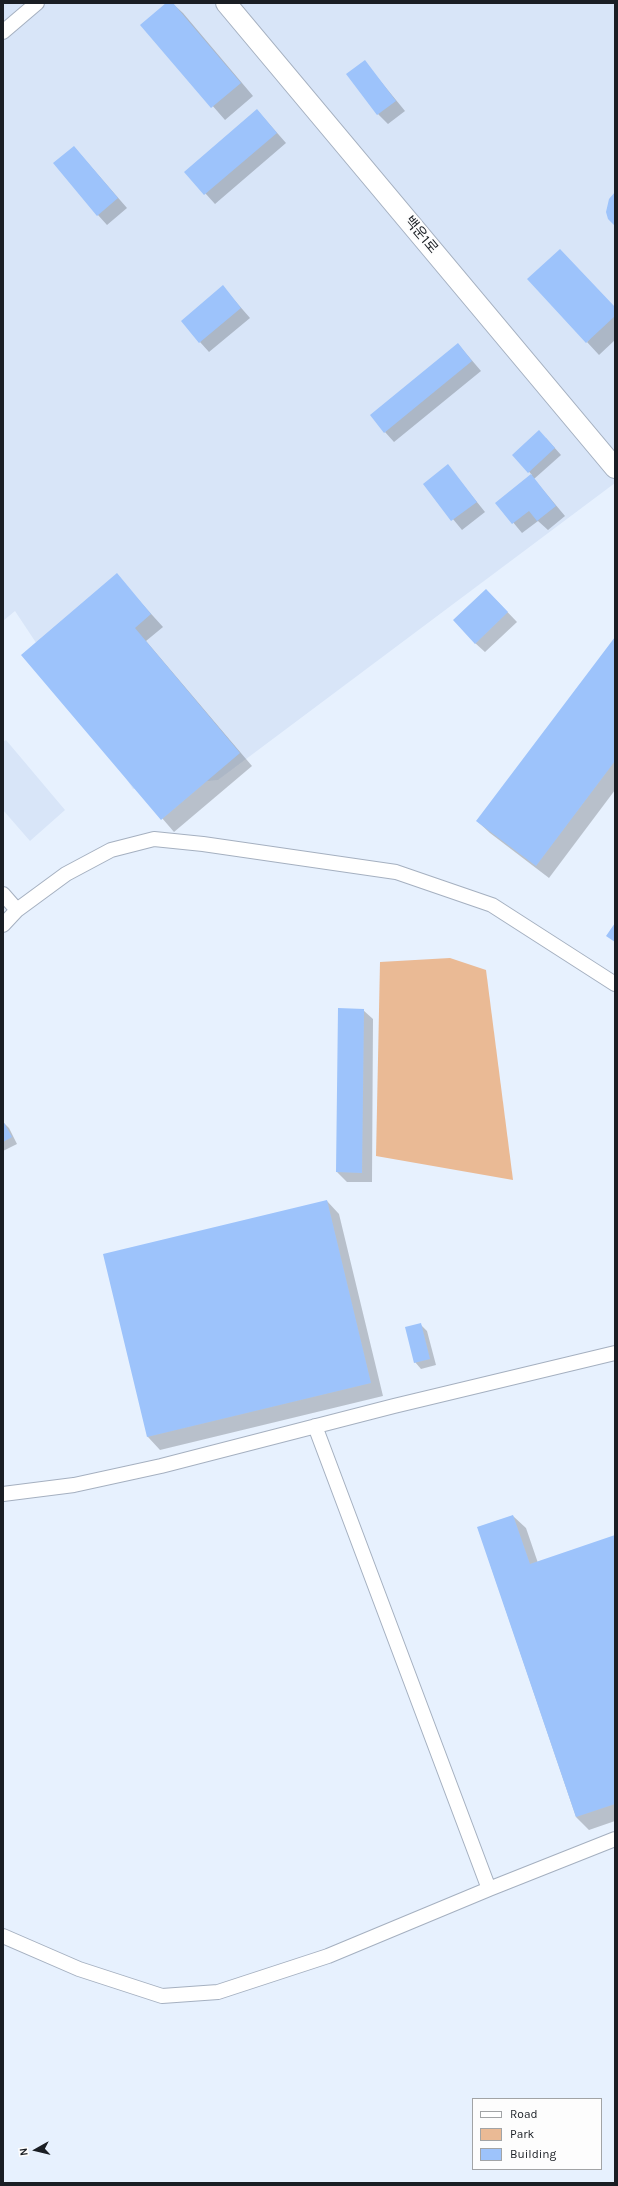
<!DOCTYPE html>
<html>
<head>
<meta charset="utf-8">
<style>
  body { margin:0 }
  #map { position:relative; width:618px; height:2186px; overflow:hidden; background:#e7f1fe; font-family:Karla,sans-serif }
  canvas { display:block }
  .frame { position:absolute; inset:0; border:4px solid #1a1e24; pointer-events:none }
  .legend { position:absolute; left:472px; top:2098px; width:130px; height:72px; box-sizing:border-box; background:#fdfdfd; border:1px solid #a2a4a6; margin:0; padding:5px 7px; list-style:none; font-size:12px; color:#1a1e24 }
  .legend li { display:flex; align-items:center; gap:8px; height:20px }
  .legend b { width:20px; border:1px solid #a2a4a6 }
  .north { position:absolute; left:16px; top:2130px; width:40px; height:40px; -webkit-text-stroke:3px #fdfdfd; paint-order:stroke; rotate:262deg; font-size:11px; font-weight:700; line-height:16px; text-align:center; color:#1a1e24 }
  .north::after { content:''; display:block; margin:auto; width:14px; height:18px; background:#1a1e24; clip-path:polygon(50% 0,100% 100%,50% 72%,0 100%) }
</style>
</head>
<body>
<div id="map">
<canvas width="618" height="2186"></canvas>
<div class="frame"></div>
<ul class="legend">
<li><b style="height:5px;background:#fff"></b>Road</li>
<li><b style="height:11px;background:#eaba95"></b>Park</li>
<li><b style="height:11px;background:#9dc3fb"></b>Building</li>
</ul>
<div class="north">N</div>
</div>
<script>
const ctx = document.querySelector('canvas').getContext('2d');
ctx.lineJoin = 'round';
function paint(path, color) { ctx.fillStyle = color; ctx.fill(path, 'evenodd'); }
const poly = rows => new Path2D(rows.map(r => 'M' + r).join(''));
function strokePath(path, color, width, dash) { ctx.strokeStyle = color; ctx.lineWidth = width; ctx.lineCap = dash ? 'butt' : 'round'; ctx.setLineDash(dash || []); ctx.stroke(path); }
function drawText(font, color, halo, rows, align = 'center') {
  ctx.font = font + ' Karla,"Noto Sans KR",sans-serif'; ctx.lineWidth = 4; ctx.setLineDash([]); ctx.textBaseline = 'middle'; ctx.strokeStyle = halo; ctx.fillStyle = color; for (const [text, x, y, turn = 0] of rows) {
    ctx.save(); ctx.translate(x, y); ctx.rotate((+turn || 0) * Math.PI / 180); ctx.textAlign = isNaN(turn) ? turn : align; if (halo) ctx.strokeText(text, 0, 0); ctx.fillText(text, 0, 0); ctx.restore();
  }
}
const built = poly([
  [3,3,615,3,615,483,218,780,133,789,15,611,3,621],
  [6,740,65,810,30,841,3,810,3,742]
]);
const green = poly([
  [450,958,486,970,513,1180,376,1156,380,962]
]);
const shadow = poly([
  [167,3,172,3,183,13,253,96,225,120,142,25],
  [364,61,405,111,388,124,378,114],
  [257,110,286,143,215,204,186,172],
  [74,147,127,208,107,225,98,215],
  [223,287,250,318,209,352,200,342],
  [615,308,615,340,599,355,587,342],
  [458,344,481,371,394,442,385,432],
  [546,438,561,455,534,479,565,516,548,530,538,521,522,533,497,503,532,475,514,455],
  [448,466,485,512,462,530,424,484],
  [116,575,163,627,146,641,252,766,174,832,22,655],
  [496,600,517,622,485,652,475,643],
  [615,638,615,790,549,878,490,833,477,821],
  [363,1010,373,1019,372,1182,347,1182,337,1172],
  [3,1122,9,1128,17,1144,3,1151],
  [327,1201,339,1214,383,1396,160,1450,148,1437,104,1255],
  [421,1325,427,1331,436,1365,421,1369,415,1362],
  [513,1516,526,1528,538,1563,615,1536,615,1821,589,1830,576,1817,478,1528]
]);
const building = poly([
  [166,3,173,3,241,83,211,108,140,25],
  [365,60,396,101,377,115,346,74],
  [257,109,277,133,204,195,184,172],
  [74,146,118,198,97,216,53,163],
  [615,192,615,226,608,219,606,212,609,199],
  [560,249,615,307,615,316,586,343,527,279],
  [223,285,241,308,199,343,181,321],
  [458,343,472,361,384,433,370,415],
  [539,430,555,448,528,473,512,455],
  [448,464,477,502,451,521,423,484],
  [531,474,556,506,537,521,529,511,512,524,495,503],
  [117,573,151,614,135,628,240,753,161,820,21,655],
  [486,589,508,612,475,644,453,620],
  [615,637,615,761,536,866,476,821],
  [615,923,615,942,606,936],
  [338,1008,364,1009,362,1173,336,1172],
  [3,1121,12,1137,3,1142],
  [327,1200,371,1383,147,1437,103,1254],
  [421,1323,430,1359,414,1363,405,1327],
  [513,1515,530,1564,615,1535,615,1804,576,1817,477,1527]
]);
const minor = poly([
  [3,32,37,3],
  [3,894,17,910,66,874,111,850,154,839,203,844,396,872,492,905,615,984],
  [3,925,17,910],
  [315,1426,489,1889,615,1839],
  [3,1494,74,1485,161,1466,394,1406,615,1353],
  [3,1936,79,1969,162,1996,218,1992,328,1956,489,1889]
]);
const secondary = poly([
  [226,3,615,468]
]);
const streetNames = [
  ["백운1로",421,235,50]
];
paint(built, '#d8e5f8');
paint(green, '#eaba95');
paint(shadow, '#0003');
paint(building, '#9dc3fb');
strokePath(minor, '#a5b0c0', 16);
strokePath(secondary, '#a5b0c0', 22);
strokePath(minor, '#fff', 14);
strokePath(secondary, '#fff', 20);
drawText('14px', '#1a1e24', '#fdfdfd', streetNames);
</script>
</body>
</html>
